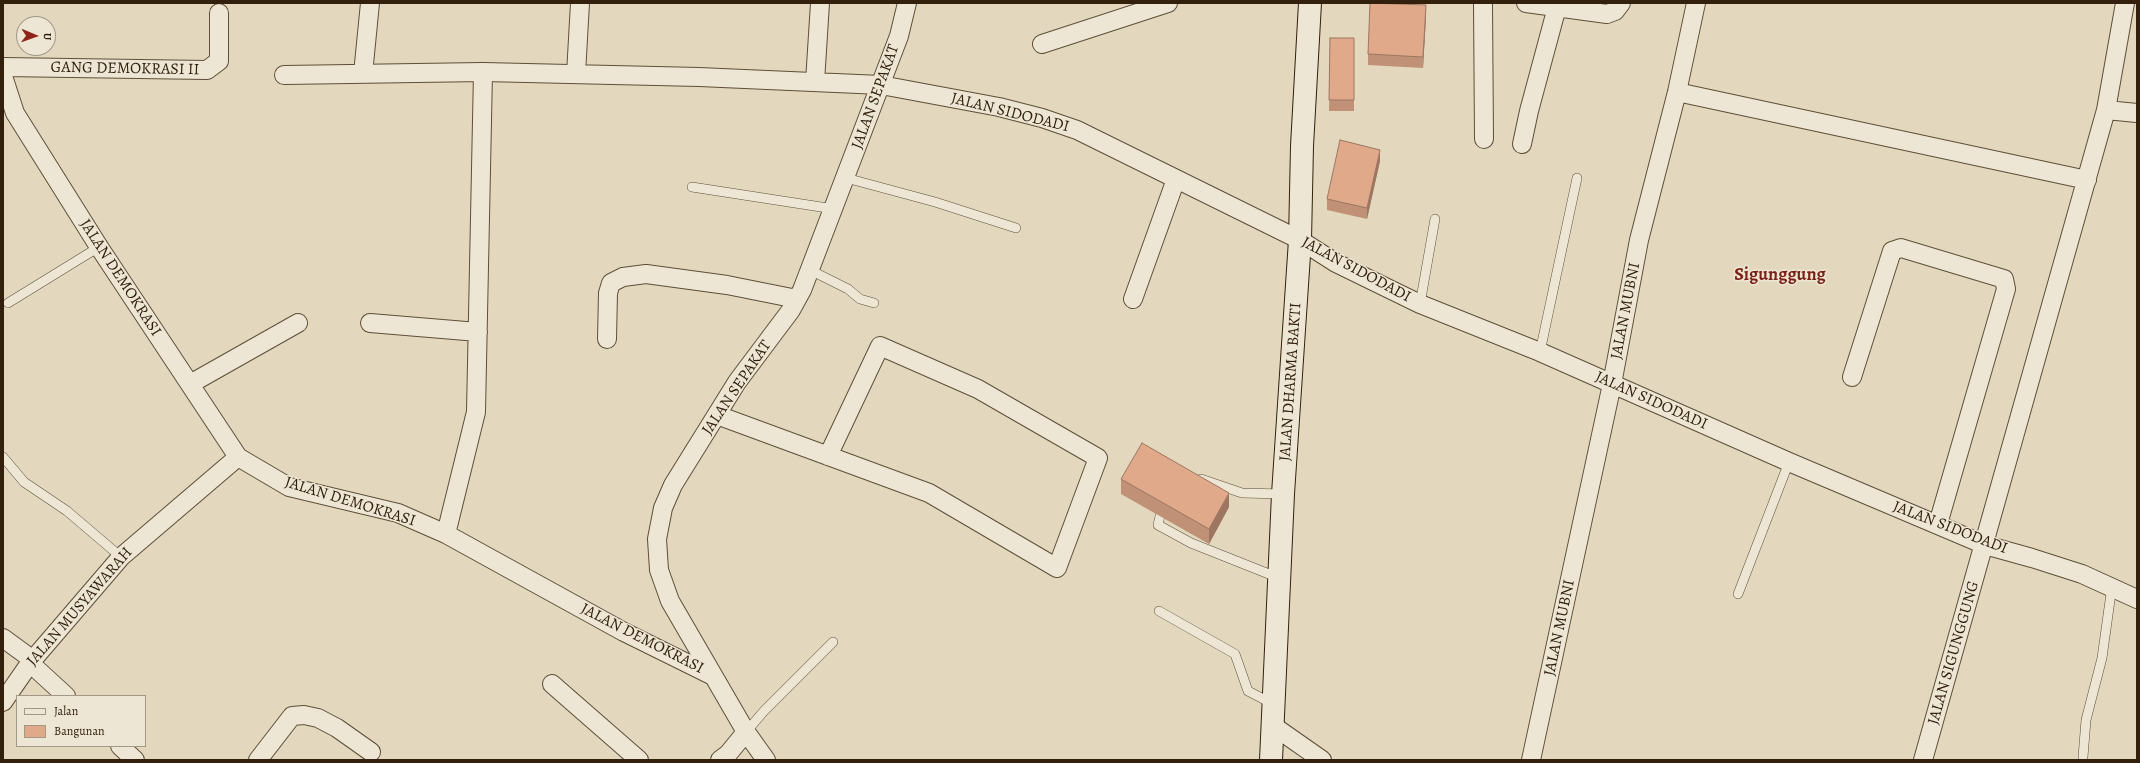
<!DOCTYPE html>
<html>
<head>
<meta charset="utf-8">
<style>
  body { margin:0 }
  #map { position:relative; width:2140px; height:763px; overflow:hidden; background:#e3d8be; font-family:Alegreya,serif }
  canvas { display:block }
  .frame { position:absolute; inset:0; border:4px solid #33200c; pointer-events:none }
  .legend { position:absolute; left:16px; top:695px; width:130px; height:52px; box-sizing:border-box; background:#ede6d5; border:1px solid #a39785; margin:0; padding:5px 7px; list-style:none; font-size:12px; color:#33200c }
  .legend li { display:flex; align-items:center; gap:8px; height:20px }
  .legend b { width:20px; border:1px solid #a39785 }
  .north { position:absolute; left:16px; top:16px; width:40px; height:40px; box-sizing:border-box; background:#ede6d5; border:1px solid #a39785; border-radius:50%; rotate:92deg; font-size:11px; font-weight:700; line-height:16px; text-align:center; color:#33200c }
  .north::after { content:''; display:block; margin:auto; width:14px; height:18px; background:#8f2418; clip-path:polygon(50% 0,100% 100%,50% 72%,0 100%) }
</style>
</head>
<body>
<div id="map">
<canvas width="2140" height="763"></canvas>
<div class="frame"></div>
<ul class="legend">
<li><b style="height:5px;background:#ede6d5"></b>Jalan</li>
<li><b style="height:11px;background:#dfa98a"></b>Bangunan</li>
</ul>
<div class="north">U</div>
</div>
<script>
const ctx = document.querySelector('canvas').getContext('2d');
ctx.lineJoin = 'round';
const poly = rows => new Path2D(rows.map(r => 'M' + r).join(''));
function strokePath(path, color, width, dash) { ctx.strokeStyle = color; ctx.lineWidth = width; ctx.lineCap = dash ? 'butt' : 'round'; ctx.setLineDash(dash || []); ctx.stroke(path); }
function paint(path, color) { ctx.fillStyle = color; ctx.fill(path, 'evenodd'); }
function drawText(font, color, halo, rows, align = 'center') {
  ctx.font = font + ' Alegreya,serif'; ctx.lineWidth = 3; ctx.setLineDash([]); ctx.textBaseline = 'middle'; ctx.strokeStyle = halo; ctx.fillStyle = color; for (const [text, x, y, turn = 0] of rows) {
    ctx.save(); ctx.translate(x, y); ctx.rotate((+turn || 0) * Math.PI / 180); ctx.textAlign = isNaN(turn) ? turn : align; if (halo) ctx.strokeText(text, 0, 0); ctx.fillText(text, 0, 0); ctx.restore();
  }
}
const service = poly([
  [846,178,935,202,1016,228],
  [692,187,834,209],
  [810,270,848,289,860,299,874,303],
  [8,303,99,247],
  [1420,304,1435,219],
  [1540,352,1577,178],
  [3,457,24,482,67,511,121,557],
  [1201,479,1242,493,1283,494],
  [1160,516,1158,525,1191,543,1279,578],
  [1738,594,1789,462],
  [1159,611,1235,654,1248,691,1273,704],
  [746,732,764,711,833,642],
  [2083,757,2086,720,2102,658,2112,586]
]);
const minor = poly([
  [1483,3,1484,139],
  [1526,3,1607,14,1615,11,1621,3],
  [1042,44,1168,3],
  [3,67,207,70,219,61,219,13],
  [363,74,370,3],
  [576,74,580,3],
  [284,75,483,72,699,77,881,85,999,107,1042,118,1077,130,1300,240,1336,263,1420,304,1540,352,1789,462,1985,545,2032,558,2082,574,2137,599],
  [3,76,15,113,99,247,238,457,289,487,398,513,446,534,624,632,711,675],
  [815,82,820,3],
  [1677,92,2087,180],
  [2106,110,2137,113],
  [1522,144,1529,111,1557,7],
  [1133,299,1176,179],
  [370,323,478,332],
  [607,339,608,293,611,283,623,277,646,274,727,285,797,299],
  [1852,377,1892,251,1901,248,2004,279,2006,289,1938,524],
  [190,384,298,323],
  [717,415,929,493,1057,568,1098,458,978,389,880,346,828,456],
  [446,534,476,412,483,72],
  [3,638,33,660],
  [30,663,66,696],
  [552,684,639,760],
  [3,702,30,663,121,557,238,457],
  [1272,725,1322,760],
  [120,746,135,760],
  [258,760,292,716,304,715,318,718,337,728,371,752],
  [720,760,728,754,746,732],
  [766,760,746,732,670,601,659,570,657,539,663,508,673,485,737,382,791,310,802,290,899,36,907,3],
  [1531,760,1612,384,1639,240,1677,92,1696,3],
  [1923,760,2106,110,2125,3]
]);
const secondary = poly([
  [1271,760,1283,494,1300,240,1302,146,1310,3]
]);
const wall = poly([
  [1426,16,1423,68,1368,65,1368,54],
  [1330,38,1354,38,1354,111,1329,111],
  [1380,161,1367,219,1327,210,1327,199],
  [1121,479,1229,507,1209,544,1121,494]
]);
const shadedWall = poly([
  [1426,5,1426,16,1423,68,1423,57],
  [1380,150,1380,161,1367,219,1367,208],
  [1229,493,1229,507,1209,544,1209,529]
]);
const building = poly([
  [1370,3,1426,5,1423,57,1368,54,1370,3],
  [1330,38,1354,38,1354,100,1329,100,1330,38],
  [1340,140,1380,150,1367,208,1327,199,1340,140],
  [1142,443,1229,493,1209,529,1121,479,1142,443]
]);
const streetNames = [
  ["GANG DEMOKRASI II",125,69,1],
  ["JALAN SEPAKAT",876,97,-70],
  ["JALAN SIDODADI",1010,113,14],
  ["JALAN SIDODADI",1356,270,28],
  ["JALAN DEMOKRASI",120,278,57],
  ["JALAN MUBNI",1626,311,-79],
  ["JALAN DHARMA BAKTI",1291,382,-86],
  ["JALAN SEPAKAT",737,388,-56],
  ["JALAN SIDODADI",1651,401,24],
  ["JALAN DEMOKRASI",350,502,17],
  ["JALAN SIDODADI",1950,528,21],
  ["JALAN MUSYAWARAH",80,607,-49],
  ["JALAN MUBNI",1560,628,-78],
  ["JALAN DEMOKRASI",642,639,27],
  ["JALAN SIGUNGGUNG",1954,653,-74]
];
const quarterNames = [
  ["Sigunggung",1780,276]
];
strokePath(service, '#5f4e38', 10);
strokePath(minor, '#5f4e38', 20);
strokePath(secondary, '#33200c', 24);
strokePath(service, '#ede6d5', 9);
strokePath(minor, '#ede6d5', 18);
strokePath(secondary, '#ede6d5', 22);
paint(wall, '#c09177');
paint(shadedWall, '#9c7661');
paint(building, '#dfa98a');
strokePath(building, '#9c7661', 1);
drawText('16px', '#33200c', '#ede6d5', streetNames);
drawText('bold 18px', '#7a1f14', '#ede6d5', quarterNames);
</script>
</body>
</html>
